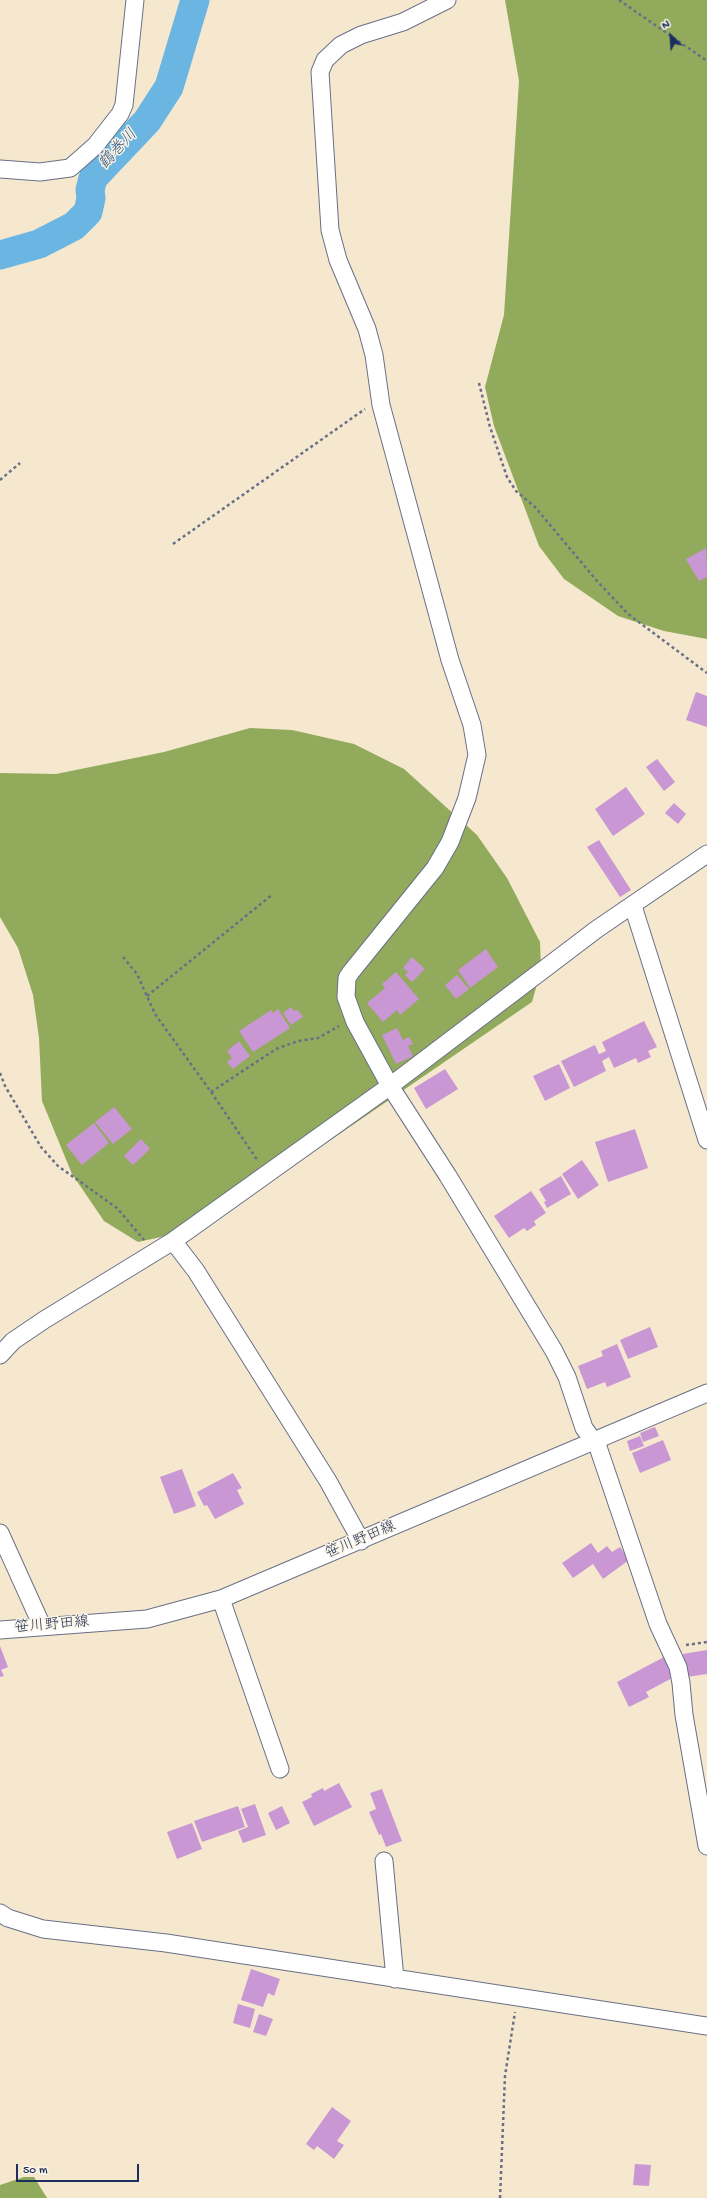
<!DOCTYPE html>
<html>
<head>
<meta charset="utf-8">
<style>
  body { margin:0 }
  #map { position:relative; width:707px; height:2198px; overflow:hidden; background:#f6e8cf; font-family:"Gochi Hand",sans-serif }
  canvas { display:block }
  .north { position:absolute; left:651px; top:16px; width:40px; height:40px; -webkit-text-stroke:3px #fcf5e5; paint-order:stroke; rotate:335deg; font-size:11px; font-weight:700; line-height:16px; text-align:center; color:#1b2f5e }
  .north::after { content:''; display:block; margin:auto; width:14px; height:18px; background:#1b2f5e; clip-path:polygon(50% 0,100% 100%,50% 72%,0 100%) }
  .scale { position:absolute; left:16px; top:2164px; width:123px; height:18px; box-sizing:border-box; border:2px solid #1b2f5e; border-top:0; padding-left:5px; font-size:12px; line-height:14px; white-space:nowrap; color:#1b2f5e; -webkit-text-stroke:3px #fcf5e5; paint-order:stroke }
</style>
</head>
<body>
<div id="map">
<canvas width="707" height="2198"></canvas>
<div class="north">N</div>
<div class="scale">50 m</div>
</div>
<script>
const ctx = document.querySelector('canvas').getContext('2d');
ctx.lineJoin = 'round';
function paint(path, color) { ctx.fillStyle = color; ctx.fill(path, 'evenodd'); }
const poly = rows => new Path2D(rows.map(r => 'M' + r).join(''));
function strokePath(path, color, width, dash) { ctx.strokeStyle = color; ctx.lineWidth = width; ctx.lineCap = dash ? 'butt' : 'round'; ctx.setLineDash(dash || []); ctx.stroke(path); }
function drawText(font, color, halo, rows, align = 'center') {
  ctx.font = font + ' "Gochi Hand","Klee One",sans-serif'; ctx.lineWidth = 3; ctx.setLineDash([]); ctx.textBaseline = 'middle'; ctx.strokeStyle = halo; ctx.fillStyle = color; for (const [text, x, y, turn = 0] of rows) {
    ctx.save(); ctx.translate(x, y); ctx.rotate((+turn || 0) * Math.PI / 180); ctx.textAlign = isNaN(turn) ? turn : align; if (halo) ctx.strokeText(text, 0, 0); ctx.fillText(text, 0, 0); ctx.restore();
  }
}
const forest = poly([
  [505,0,707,0,707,639,664,631,618,616,564,579,539,546,494,426,485,387,504,315,519,81],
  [250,728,292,730,354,744,404,769,477,835,507,878,540,942,541,970,532,1002,249,1196,184,1232,138,1242,104,1221,72,1174,42,1101,39,1038,33,995,18,948,0,917,0,773,56,774,164,752],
  [24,2177,34,2177,47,2198,0,2198,0,2185]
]);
const river = poly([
  [0,255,39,244,74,226,88,212,91,198,90,190,93,178,147,121,169,87,195,0]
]);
const building = poly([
  [706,548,707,577,699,581,686,559],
  [696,692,707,696,707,727,686,720],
  [657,759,675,782,664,791,646,767],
  [626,787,645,814,613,836,595,809],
  [674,803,686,814,678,824,665,813],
  [599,840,631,890,620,897,587,847],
  [486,949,498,967,470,988,458,970],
  [412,957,425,969,412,982,405,975,408,972,403,968],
  [396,972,419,999,400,1015,397,1010,383,1022,367,1003,385,988,382,984],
  [457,975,469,989,456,999,445,985],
  [291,1007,294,1011,298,1010,303,1017,291,1025,283,1013],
  [278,1009,290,1028,253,1052,239,1031,271,1010,273,1013],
  [644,1021,657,1047,648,1051,651,1057,638,1063,636,1058,614,1068,609,1057,602,1061,606,1071,574,1087,561,1061,595,1045,599,1054,606,1051,602,1042],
  [397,1028,403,1040,409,1037,413,1044,408,1046,413,1056,396,1064,382,1035],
  [239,1041,250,1056,233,1069,227,1062,232,1058,227,1051],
  [559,1064,570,1088,545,1101,533,1076],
  [445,1069,458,1089,426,1109,414,1088],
  [114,1107,132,1129,113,1144,95,1122],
  [94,1123,109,1143,82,1165,66,1145],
  [635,1129,648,1168,608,1182,595,1142],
  [141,1139,150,1149,133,1165,124,1156],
  [582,1160,599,1185,578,1199,562,1174],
  [561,1176,571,1194,547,1208,544,1202,546,1201,539,1189],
  [531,1191,546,1213,534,1221,536,1225,527,1231,524,1228,509,1238,494,1216],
  [650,1327,658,1347,628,1359,620,1340],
  [617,1344,631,1377,607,1387,605,1382,587,1389,578,1366,603,1356,601,1351],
  [655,1427,659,1436,643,1442,640,1433],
  [640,1436,644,1446,630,1451,627,1441],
  [663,1440,671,1460,640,1473,632,1453],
  [182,1469,196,1506,174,1514,160,1477],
  [233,1473,242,1488,237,1490,244,1504,215,1519,207,1505,204,1506,197,1492],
  [591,1543,598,1553,607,1546,612,1552,620,1547,629,1560,603,1579,593,1564,573,1578,562,1563],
  [0,1646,8,1667,1,1670,4,1676,0,1677],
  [707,1650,707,1674,687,1677,683,1654],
  [664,1657,674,1677,646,1692,649,1697,629,1707,617,1682],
  [339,1783,352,1807,314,1826,302,1802,312,1797,311,1794,323,1788,324,1791],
  [382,1789,402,1841,386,1847,381,1834,379,1835,369,1812,376,1809,370,1793],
  [255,1804,266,1835,243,1843,238,1831,248,1827,241,1809],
  [238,1806,245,1827,202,1842,194,1821],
  [282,1806,290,1823,276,1830,268,1813],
  [192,1823,202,1849,177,1859,167,1832],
  [251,1969,280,1979,274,1996,268,1993,263,2007,241,2000],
  [238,2004,255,2009,250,2028,233,2023],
  [259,2014,273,2019,266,2036,253,2032],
  [332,2107,351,2121,337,2141,344,2145,334,2159,317,2146,314,2150,306,2144],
  [635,2164,651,2165,649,2186,633,2185]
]);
const path = poly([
  [619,0,707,61],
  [479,383,490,427,507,477,516,491,535,507,597,581,628,614,707,673],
  [0,480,20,463],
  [173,544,365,409],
  [123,957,137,974,155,1014,211,1092,258,1161],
  [147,996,273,894],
  [0,1073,5,1086,41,1147,58,1166,117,1208,144,1240],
  [211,1092,276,1049,298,1041,318,1038,339,1026],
  [686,1645,707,1642],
  [500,2198,505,2076,515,2012]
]);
const minor = poly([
  [447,0,403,22,361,35,341,45,325,60,320,72,330,230,338,260,367,329,374,355,381,405,450,660,472,725,477,755,467,798,450,842,435,868,351,972,347,978,346,997,355,1022,390,1086,448,1176,554,1351,567,1377,584,1428,598,1447,658,1624,678,1667,681,1683,684,1715,707,1846],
  [0,169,40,172,70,168,95,146,120,114,124,105,135,0],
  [633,906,707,1140],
  [173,1241,196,1271,328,1481,361,1541],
  [0,1355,13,1341,44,1320,173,1241,390,1086,597,929,707,854],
  [0,1533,42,1626],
  [221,1599,280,1769],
  [0,1630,147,1619,221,1599,707,1393],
  [384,1861,395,1979],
  [0,1913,8,1918,43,1929,166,1943,707,2026]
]);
const streetNames = [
  ["笹川野田線",361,1541,-23],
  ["笹川野田線",52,1626,-5]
];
const waterNames = [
  ["鶴巻川",119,150,-47]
];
paint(forest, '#92aa5b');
strokePath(river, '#6bb5e3', 29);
paint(building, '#c997d3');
strokePath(minor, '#687086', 19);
strokePath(path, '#687086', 2.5, [3, 3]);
strokePath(minor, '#fff', 17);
drawText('15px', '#1b2f5e', '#fcf5e5', streetNames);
drawText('italic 16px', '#335786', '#fcf5e5', waterNames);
</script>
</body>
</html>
